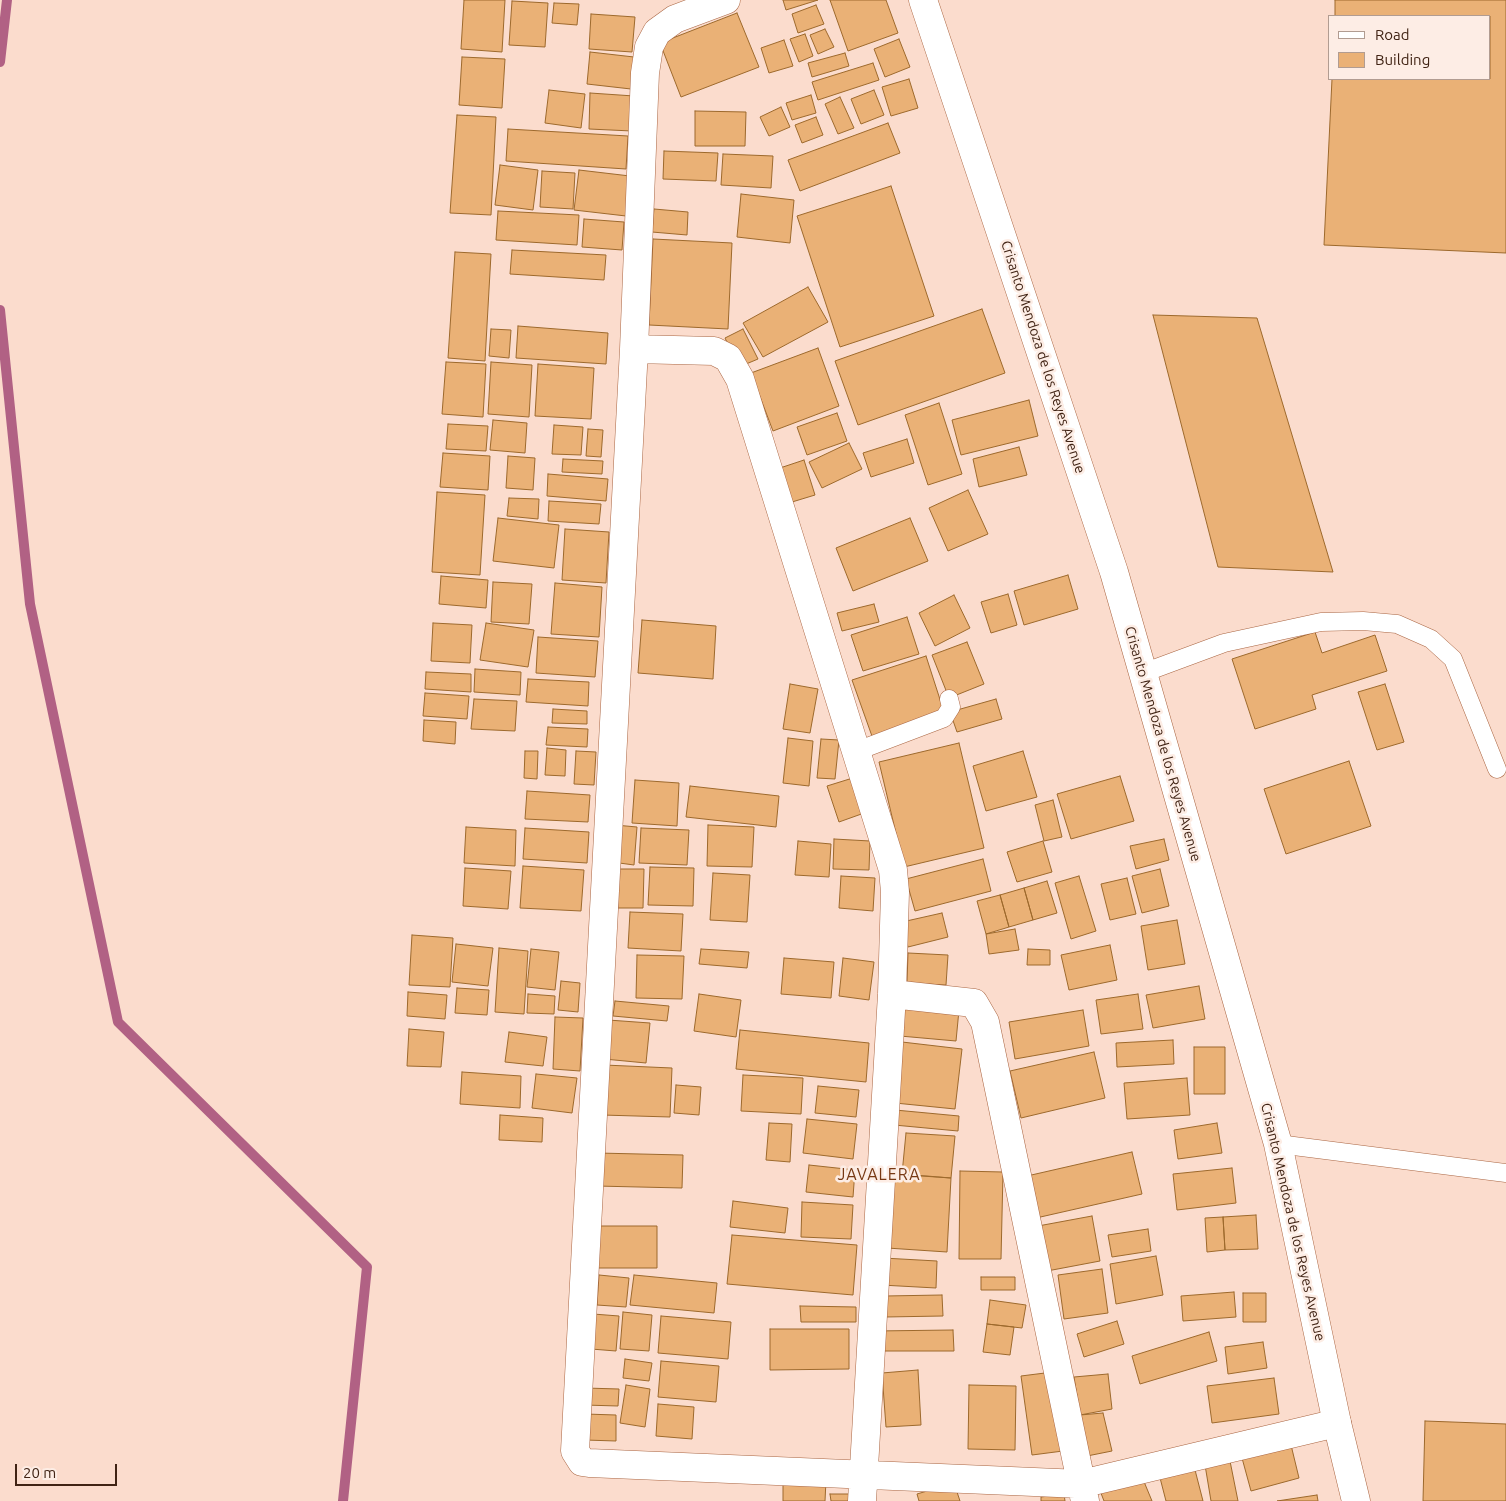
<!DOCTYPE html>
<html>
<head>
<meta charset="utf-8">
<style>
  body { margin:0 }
  #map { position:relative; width:1506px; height:1501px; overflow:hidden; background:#fbdccd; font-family:Ubuntu,sans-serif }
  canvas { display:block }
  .legend { position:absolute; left:1328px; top:15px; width:162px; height:65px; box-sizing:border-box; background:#fdede5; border:1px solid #b19c91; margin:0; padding:6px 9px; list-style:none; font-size:15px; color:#402314 }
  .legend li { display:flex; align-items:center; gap:10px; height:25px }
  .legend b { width:25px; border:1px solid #b19c91 }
  .scale { position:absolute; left:15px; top:1464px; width:102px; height:22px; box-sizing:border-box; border:2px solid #402314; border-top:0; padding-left:6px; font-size:15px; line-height:18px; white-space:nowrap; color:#402314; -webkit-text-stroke:4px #fdede5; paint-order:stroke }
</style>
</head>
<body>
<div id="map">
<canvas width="1506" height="1501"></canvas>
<ul class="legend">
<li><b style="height:6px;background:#fff"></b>Road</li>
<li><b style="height:14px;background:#eab176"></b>Building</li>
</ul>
<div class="scale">20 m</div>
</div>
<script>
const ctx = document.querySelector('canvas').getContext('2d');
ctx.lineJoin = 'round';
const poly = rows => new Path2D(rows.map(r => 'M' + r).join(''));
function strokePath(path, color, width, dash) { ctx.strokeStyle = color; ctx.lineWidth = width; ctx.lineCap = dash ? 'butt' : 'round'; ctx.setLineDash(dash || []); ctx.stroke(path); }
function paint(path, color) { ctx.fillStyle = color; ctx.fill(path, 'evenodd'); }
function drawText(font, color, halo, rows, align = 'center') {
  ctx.font = font + ' Ubuntu,sans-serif'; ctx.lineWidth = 5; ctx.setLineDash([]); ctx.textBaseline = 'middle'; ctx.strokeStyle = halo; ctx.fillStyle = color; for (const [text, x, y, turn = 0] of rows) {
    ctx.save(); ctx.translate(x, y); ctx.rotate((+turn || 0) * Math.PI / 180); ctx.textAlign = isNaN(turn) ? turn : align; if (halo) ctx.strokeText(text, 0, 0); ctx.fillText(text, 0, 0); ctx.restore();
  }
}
const stream = poly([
  [0,62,7,0],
  [0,310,30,604,118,1022,367,1267,343,1501]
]);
const building = poly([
  [464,0,505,0,502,52,461,49,464,0],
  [783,0,818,0,786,10,783,0],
  [830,0,886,0,898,33,848,51,830,0],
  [1335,0,1506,0,1506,253,1324,245,1332,79,1490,79,1490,16,1335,16,1335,0],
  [512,1,548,3,545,47,509,45,512,1],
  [554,3,579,4,577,25,552,23,554,3],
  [816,5,824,24,798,33,792,14,816,5],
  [737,13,759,67,681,97,660,43,737,13],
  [591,14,635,17,632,52,589,49,591,14],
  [825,29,834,47,818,54,810,35,825,29],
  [805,34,813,56,799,62,790,39,805,34],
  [899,39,910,67,885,77,874,49,899,39],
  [784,40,793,66,769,73,761,48,784,40],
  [590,52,634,57,631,89,587,84,590,52],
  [845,53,849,66,812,77,808,63,845,53],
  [462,57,505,59,502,108,459,105,462,57],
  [873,63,879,80,818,100,812,82,873,63],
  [909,79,918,108,891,116,882,87,909,79],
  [549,90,585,94,581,128,545,123,549,90],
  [874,90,884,115,861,124,851,99,874,90],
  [590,93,634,96,632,131,589,129,590,93],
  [811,95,816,113,792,120,786,103,811,95],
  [840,97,854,128,838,134,825,104,840,97],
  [781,107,790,127,769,136,760,117,781,107],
  [695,111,746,112,745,146,695,146,695,111],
  [457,115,496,117,491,215,450,213,457,115],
  [816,117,823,135,802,143,795,125,816,117],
  [888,123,900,153,800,191,788,160,888,123],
  [508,129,628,136,626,169,506,161,508,129],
  [664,151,718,153,716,181,663,179,664,151],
  [723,154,773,156,771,188,721,185,723,154],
  [500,165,538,170,533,210,495,205,500,165],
  [579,170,630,176,626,216,574,210,579,170],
  [542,171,575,173,573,209,540,207,542,171],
  [891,186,934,316,840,347,797,216,891,186],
  [741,194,794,200,790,243,737,237,741,194],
  [654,209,688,212,687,235,652,232,654,209],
  [498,211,579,215,577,245,496,240,498,211],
  [584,219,624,222,622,250,582,247,584,219],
  [653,239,732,243,728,329,649,325,653,239],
  [512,250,606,255,604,280,510,274,512,250],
  [455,252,491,254,485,361,448,358,455,252],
  [808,287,828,322,763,357,743,323,808,287],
  [982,309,1005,373,858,425,835,361,982,309],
  [1153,315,1257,318,1333,572,1218,567,1153,315],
  [518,326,608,333,606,364,516,358,518,326],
  [491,329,511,330,509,358,489,356,491,329],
  [743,329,758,359,739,367,725,338,743,329],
  [818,348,839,406,773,431,751,373,818,348],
  [446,362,486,364,483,417,442,414,446,362],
  [491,362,532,365,529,417,488,414,491,362],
  [538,364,594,368,591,419,535,416,538,364],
  [1029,400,1038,436,961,455,952,420,1029,400],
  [939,403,962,474,928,485,905,415,939,403],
  [837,413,847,441,807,455,797,427,837,413],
  [493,420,527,423,525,453,490,450,493,420],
  [448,424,488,426,486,451,446,449,448,424],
  [554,425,583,427,581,455,552,454,554,425],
  [588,429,603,430,601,457,586,456,588,429],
  [907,439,914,463,871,477,863,453,907,439],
  [849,443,862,469,822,488,809,462,849,443],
  [1019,447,1027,475,979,487,973,459,1019,447],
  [443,453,490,456,488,490,440,487,443,453],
  [508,456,535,458,533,490,506,488,508,456],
  [563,459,603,461,602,474,562,472,563,459],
  [804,460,815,495,792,502,780,468,804,460],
  [548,474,608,479,606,501,547,496,548,474],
  [968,490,988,534,948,551,929,508,968,490],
  [437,492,485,495,480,575,432,572,437,492],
  [509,498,539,499,538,519,507,516,509,498],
  [549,501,601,504,599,524,548,521,549,501],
  [498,518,559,525,554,568,493,561,498,518],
  [910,518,928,561,853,591,836,548,910,518],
  [565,529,609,532,606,583,562,580,565,529],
  [1068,575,1078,609,1024,625,1014,591,1068,575],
  [441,576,488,580,486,608,439,604,441,576],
  [493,582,532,584,529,624,491,622,493,582],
  [555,583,602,587,599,637,551,634,555,583],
  [1008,594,1017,625,991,633,981,602,1008,594],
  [954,595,970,628,935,646,919,613,954,595],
  [874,604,879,622,842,631,837,613,874,604],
  [907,617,919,654,863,671,851,635,907,617],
  [642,620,716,626,713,679,638,673,642,620],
  [433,623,472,625,470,663,431,661,433,623],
  [486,623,534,630,528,667,480,660,486,623],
  [1315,632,1322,653,1375,635,1387,671,1312,695,1316,709,1255,729,1232,659,1315,632],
  [538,637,598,641,595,677,536,673,538,637],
  [967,642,984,684,949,698,932,655,967,642],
  [926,656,945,715,873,739,852,680,926,656],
  [475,669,521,672,520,695,474,692,475,669],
  [426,672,471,674,471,692,425,689,426,672],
  [528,679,589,682,588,706,526,702,528,679],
  [790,684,818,689,810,733,783,729,790,684],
  [1385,684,1404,742,1377,750,1358,692,1385,684],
  [425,693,469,696,467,719,423,716,425,693],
  [474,699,517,701,515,731,471,729,474,699],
  [996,699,1002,719,957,732,950,712,996,699],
  [553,709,587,711,587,724,552,723,553,709],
  [424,720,456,722,455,744,423,741,424,720],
  [548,727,588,729,587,747,546,745,548,727],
  [788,738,813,741,809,786,783,783,788,738],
  [821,739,839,740,835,779,817,778,821,739],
  [959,743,984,848,904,867,879,762,959,743],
  [547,748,566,750,565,776,545,775,547,748],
  [525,751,538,751,537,779,524,778,525,751],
  [576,751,596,752,594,785,574,784,576,751],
  [1023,751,1037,797,986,811,973,766,1023,751],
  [1349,761,1371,826,1286,854,1264,789,1349,761],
  [1120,776,1134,821,1071,839,1057,794,1120,776],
  [856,777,867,812,839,822,827,786,856,777],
  [635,780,679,783,677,826,632,823,635,780],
  [690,786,779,796,776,827,686,817,690,786],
  [527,791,590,795,588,822,525,819,527,791],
  [1053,800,1062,837,1044,841,1035,805,1053,800],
  [615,825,637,827,634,865,612,862,615,825],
  [708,825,754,827,752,867,707,866,708,825],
  [466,827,516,830,515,866,464,863,466,827],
  [525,828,589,832,587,863,523,859,525,828],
  [641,828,689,830,687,865,639,863,641,828],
  [834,839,870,841,869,870,833,869,834,839],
  [1164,839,1169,860,1136,869,1130,846,1164,839],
  [798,841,831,844,829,877,795,875,798,841],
  [1043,841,1052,872,1017,882,1007,852,1043,841],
  [983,859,991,891,915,911,906,879,983,859],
  [523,866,584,870,581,911,520,908,523,866],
  [650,867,694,868,693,906,648,905,650,867],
  [465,868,511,871,508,909,463,906,465,868],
  [618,869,644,869,643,908,618,908,618,869],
  [1160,869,1169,906,1142,913,1132,876,1160,869],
  [713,873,750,875,747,922,710,920,713,873],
  [841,876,875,878,873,911,839,908,841,876],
  [1079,876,1096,931,1071,939,1055,883,1079,876],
  [1127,878,1136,914,1110,920,1101,884,1127,878],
  [1047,881,1057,913,1033,920,1024,888,1047,881],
  [1024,888,1033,920,1009,927,1000,895,1024,888],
  [1000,895,1009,927,986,934,977,901,1000,895],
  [630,912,683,914,681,951,628,948,630,912],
  [942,913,948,937,908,947,902,922,942,913],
  [1177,920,1185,964,1148,970,1141,926,1177,920],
  [1015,929,1019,950,989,954,986,934,1015,929],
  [412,935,453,938,450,987,409,985,412,935],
  [456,944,493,948,488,986,452,982,456,944],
  [1110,945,1117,980,1069,990,1061,955,1110,945],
  [499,948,528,951,524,1014,495,1012,499,948],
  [531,949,559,952,555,990,527,987,531,949],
  [701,949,749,952,747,968,699,964,701,949],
  [1028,949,1050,950,1050,965,1027,965,1028,949],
  [908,953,948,955,946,985,907,983,908,953],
  [637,955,684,956,682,999,636,998,637,955],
  [784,958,834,962,831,998,781,994,784,958],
  [843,958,874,962,869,1000,839,996,843,958],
  [561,981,580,983,578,1012,558,1010,561,981],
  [1199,986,1205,1019,1153,1028,1146,995,1199,986],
  [457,988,489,990,487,1015,455,1013,457,988],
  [408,992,447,995,445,1019,407,1016,408,992],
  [528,994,555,996,554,1014,527,1013,528,994],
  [699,994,741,1000,736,1037,694,1031,699,994],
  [1138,994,1143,1029,1101,1034,1096,1000,1138,994],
  [615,1001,669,1006,667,1021,613,1016,615,1001],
  [902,1005,959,1010,956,1041,900,1036,902,1005],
  [1083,1010,1089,1046,1015,1059,1009,1022,1083,1010],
  [555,1017,583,1018,580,1071,553,1069,555,1017],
  [608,1020,650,1023,646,1063,604,1059,608,1020],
  [409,1029,444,1032,441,1067,407,1066,409,1029],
  [740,1030,869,1043,866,1082,736,1069,740,1030],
  [509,1032,547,1037,543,1066,505,1062,509,1032],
  [1173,1040,1174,1064,1117,1067,1116,1043,1173,1040],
  [902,1042,962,1049,955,1109,895,1103,902,1042],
  [1194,1047,1225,1047,1225,1094,1194,1094,1194,1047],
  [1094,1052,1105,1098,1021,1118,1010,1071,1094,1052],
  [604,1065,672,1068,670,1117,602,1115,604,1065],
  [462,1072,521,1076,520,1108,460,1104,462,1072],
  [536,1074,577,1078,572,1113,532,1108,536,1074],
  [743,1075,803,1078,801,1114,741,1111,743,1075],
  [1187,1078,1190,1115,1127,1119,1124,1083,1187,1078],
  [676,1085,701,1087,699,1115,674,1113,676,1085],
  [818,1086,859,1090,856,1117,815,1113,818,1086],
  [895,1110,959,1116,958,1131,894,1125,895,1110],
  [500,1115,543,1118,542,1142,499,1140,500,1115],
  [807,1119,857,1124,853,1159,803,1153,807,1119],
  [769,1123,792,1124,790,1162,766,1160,769,1123],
  [1217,1123,1222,1153,1178,1159,1174,1130,1217,1123],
  [906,1133,955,1136,951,1178,902,1174,906,1133],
  [1132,1152,1142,1194,1036,1218,1027,1176,1132,1152],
  [597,1153,683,1155,682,1188,596,1186,597,1153],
  [809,1165,855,1170,853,1197,806,1192,809,1165],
  [1232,1168,1236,1203,1177,1210,1173,1174,1232,1168],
  [960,1171,1003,1172,1001,1259,959,1259,960,1171],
  [892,1174,951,1178,947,1252,887,1248,892,1174],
  [733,1201,788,1208,785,1233,730,1227,733,1201],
  [802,1202,853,1205,851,1239,801,1237,802,1202],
  [1256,1215,1258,1249,1225,1250,1223,1217,1256,1215],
  [1092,1216,1100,1261,1047,1271,1038,1226,1092,1216],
  [1223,1217,1225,1250,1207,1252,1205,1218,1223,1217],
  [595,1226,657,1226,657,1268,595,1268,595,1226],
  [1148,1229,1151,1251,1112,1257,1108,1235,1148,1229],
  [732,1235,857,1245,853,1295,727,1284,732,1235],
  [1156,1256,1163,1295,1116,1304,1110,1264,1156,1256],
  [883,1258,937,1261,936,1288,881,1285,883,1258],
  [1102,1269,1108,1313,1064,1319,1058,1275,1102,1269],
  [599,1275,629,1278,626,1307,597,1305,599,1275],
  [634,1275,717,1283,714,1313,630,1305,634,1275],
  [981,1277,1015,1277,1015,1290,981,1290,981,1277],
  [1234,1292,1236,1317,1183,1321,1181,1296,1234,1292],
  [1243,1293,1266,1293,1266,1322,1243,1322,1243,1293],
  [942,1295,943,1316,885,1317,885,1296,942,1295],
  [990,1300,1026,1305,1022,1328,987,1324,990,1300],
  [800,1306,856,1307,856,1322,801,1322,800,1306],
  [623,1312,652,1315,649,1351,620,1349,623,1312],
  [593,1314,619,1316,616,1351,591,1349,593,1314],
  [661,1316,731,1322,728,1359,658,1353,661,1316],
  [1117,1321,1124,1344,1084,1357,1077,1334,1117,1321],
  [987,1324,1014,1327,1010,1355,983,1352,987,1324],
  [770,1329,849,1329,849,1369,770,1370,770,1329],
  [953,1330,954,1351,874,1351,874,1331,953,1330],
  [1209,1332,1217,1361,1140,1384,1132,1356,1209,1332],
  [1263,1342,1267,1368,1228,1374,1225,1347,1263,1342],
  [625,1359,652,1363,649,1381,623,1378,625,1359],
  [661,1361,719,1366,716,1402,658,1397,661,1361],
  [918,1370,921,1425,886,1427,882,1373,918,1370],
  [1053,1372,1063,1451,1032,1455,1021,1376,1053,1372],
  [1108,1374,1112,1409,1080,1415,1074,1377,1108,1374],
  [1274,1378,1279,1414,1212,1423,1207,1386,1274,1378],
  [626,1385,650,1389,645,1427,620,1423,626,1385],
  [969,1385,1016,1386,1015,1450,968,1449,969,1385],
  [585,1388,619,1389,618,1406,584,1405,585,1388],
  [658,1404,694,1407,692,1439,656,1436,658,1404],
  [1103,1413,1112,1451,1087,1456,1080,1415,1103,1413],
  [585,1414,616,1415,616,1441,585,1440,585,1414],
  [1425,1421,1506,1424,1506,1501,1423,1501,1425,1421],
  [1291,1445,1299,1478,1251,1491,1242,1458,1291,1445],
  [1230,1461,1238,1501,1211,1501,1205,1465,1230,1461],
  [1194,1466,1203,1501,1166,1501,1159,1474,1194,1466],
  [1140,1472,1152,1501,1104,1501,1099,1488,1140,1472],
  [783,1480,826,1480,825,1501,783,1501,783,1480],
  [954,1483,960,1501,919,1501,917,1494,954,1483],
  [830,1494,858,1494,858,1501,831,1501,830,1494],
  [1064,1494,1065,1501,1041,1501,1041,1497,1064,1494],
  [1317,1495,1318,1501,1277,1501,1317,1495]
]);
const lane = poly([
  [1143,673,1224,643,1321,622,1363,621,1397,624,1431,639,1453,659,1497,769],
  [857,751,944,718,951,707,949,699],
  [1278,1144,1506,1173]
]);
const street = poly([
  [726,0,675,19,657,32,649,47,645,73,634,349,575,1451,582,1462,589,1463,1081,1484,1337,1423],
  [634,349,714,351,728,358,740,379,893,870,895,892,892,994,862,1501],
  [892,994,974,1003,985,1022,1085,1501]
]);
const secondary = poly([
  [923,0,1114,572,1278,1144,1337,1423,1356,1501]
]);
const streetNames = [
  ["Crisanto Mendoza de los Reyes Avenue",1043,357,72],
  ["Crisanto Mendoza de los Reyes Avenue",1163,744,74],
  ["Crisanto Mendoza de los Reyes Avenue",1293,1222,77]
];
const quarterNames = [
  ["JAVALERA",879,1175]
];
strokePath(stream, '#b16184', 10);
paint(building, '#eab176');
strokePath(building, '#9d692c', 1);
strokePath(lane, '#aa6643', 19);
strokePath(street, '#aa6643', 29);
strokePath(secondary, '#aa6643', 29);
strokePath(lane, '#fff', 18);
strokePath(street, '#fff', 28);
strokePath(secondary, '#fff', 28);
drawText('14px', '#402314', '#fdede5', streetNames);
ctx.letterSpacing = '1px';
drawText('16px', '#773813', '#fdede5', quarterNames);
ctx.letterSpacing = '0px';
</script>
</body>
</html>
